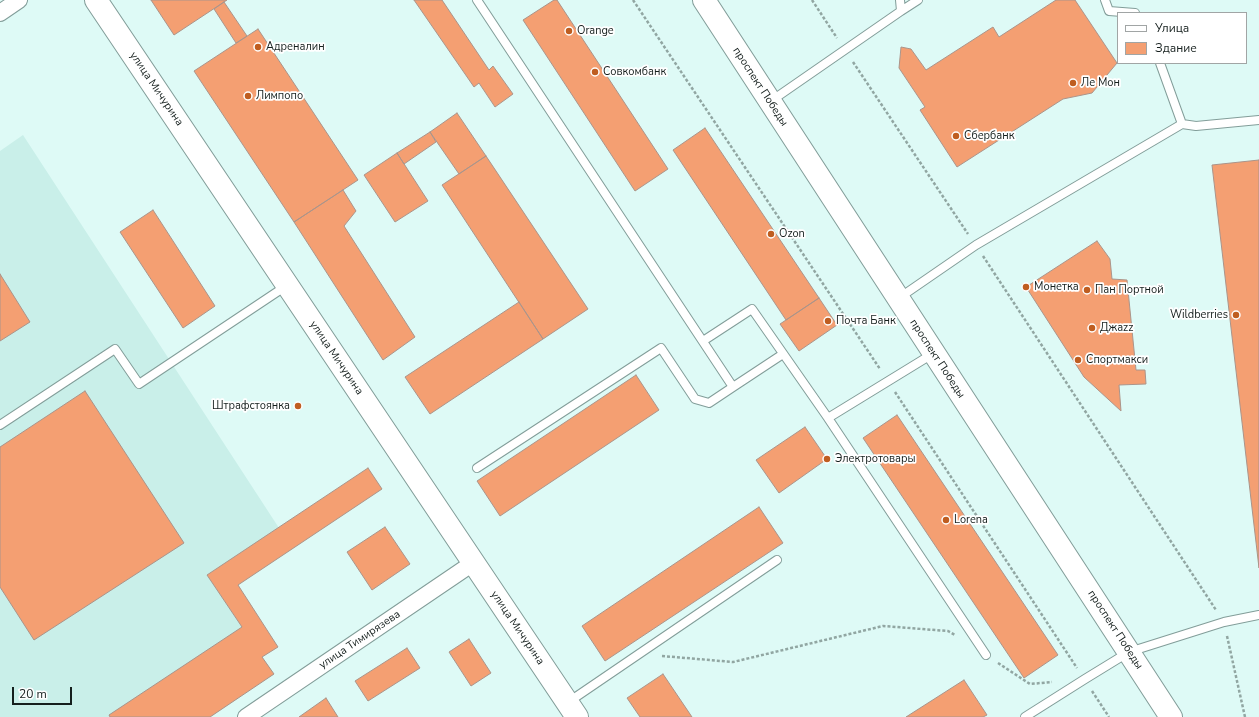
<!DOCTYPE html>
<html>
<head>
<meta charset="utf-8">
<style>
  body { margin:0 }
  #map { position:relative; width:1259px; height:717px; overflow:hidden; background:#defaf6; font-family:"Nunito Sans",sans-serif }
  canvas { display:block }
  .legend { position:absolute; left:1117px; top:12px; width:130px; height:52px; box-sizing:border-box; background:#fff; border:1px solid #a1a5a5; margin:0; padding:5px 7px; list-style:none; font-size:12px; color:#151f1d }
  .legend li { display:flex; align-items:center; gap:8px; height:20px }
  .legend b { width:20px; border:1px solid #a1a5a5 }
  .scale { position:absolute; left:12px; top:687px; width:60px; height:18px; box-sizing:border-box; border:2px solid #151f1d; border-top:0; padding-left:5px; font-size:12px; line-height:14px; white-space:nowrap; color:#151f1d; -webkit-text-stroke:3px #fff; paint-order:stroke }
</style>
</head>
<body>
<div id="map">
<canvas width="1259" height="717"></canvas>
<ul class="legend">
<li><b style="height:5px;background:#fff"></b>Улица</li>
<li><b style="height:11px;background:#f49f72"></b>Здание</li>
</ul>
<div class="scale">20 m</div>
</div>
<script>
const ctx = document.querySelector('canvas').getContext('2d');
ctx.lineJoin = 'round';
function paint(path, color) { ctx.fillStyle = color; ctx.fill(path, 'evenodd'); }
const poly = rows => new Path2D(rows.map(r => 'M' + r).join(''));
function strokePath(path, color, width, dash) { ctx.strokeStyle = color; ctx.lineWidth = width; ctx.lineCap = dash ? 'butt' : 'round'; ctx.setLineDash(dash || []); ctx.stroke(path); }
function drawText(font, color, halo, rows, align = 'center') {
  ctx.font = font + ' "Nunito Sans",sans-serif'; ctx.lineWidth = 3.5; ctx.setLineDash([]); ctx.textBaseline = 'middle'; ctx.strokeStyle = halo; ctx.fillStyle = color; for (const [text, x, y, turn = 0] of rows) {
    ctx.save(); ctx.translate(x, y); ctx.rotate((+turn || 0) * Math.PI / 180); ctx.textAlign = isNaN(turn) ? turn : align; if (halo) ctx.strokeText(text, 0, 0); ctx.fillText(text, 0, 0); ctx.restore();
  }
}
const built = poly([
  [23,135,279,528,207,575,274,674,210,717,0,717,0,151]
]);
const building = poly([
  [151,0,227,0,174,35,151,0],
  [414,0,442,0,489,70,493,66,513,94,495,107,479,83,474,87,414,0],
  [554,0,557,0,668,169,635,191,523,20,554,0],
  [1056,0,1075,0,1117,63,1092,93,1063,99,957,167,920,110,925,107,899,68,901,47,911,49,926,70,993,27,999,37,1056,0],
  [224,2,247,36,236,43,214,9,224,2],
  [258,29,358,180,294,222,194,71,258,29],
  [457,113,486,156,459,174,430,132,457,113],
  [705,128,819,298,786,320,673,150,705,128],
  [430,132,436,142,404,164,397,153,430,132],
  [397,153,428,201,395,222,364,175,397,153],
  [486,156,588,309,543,339,442,185,486,156],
  [1259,160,1259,568,1212,165,1259,160],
  [343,190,356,211,344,226,415,337,383,360,294,222,343,190],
  [153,210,215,306,183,328,120,232,153,210],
  [1097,241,1110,259,1112,279,1127,280,1136,370,1145,370,1146,384,1119,385,1121,411,1084,377,1026,287,1097,241],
  [0,274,30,322,0,341,0,274],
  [819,298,837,325,799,351,780,324,819,298],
  [519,302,543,339,430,414,405,377,519,302],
  [636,375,659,410,500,516,477,481,636,375],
  [85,391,184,543,34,640,0,587,0,447,85,391],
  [897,415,1058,655,1024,678,863,438,897,415],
  [805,427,827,459,779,493,756,460,805,427],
  [368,468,382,489,238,585,278,647,262,657,274,674,210,717,110,717,109,715,242,627,207,575,368,468],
  [759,507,783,543,605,661,582,626,759,507],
  [385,527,410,564,372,590,347,552,385,527],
  [469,639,491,673,471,686,449,652,469,639],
  [407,648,420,668,368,701,355,681,407,648],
  [663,674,692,717,640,717,627,698,663,674],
  [964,680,987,715,983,717,906,717,964,680],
  [326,698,338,717,299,717,326,698]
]);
const path = poly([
  [633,0,880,369],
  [812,0,837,38],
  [853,62,968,234],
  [983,256,1216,610],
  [895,392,1077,668],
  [1227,636,1245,717],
  [662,656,733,662,883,626,948,631,955,635],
  [998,663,1030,684,1052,682],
  [1092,691,1109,717]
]);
const lane = poly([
  [477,0,733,387,783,354],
  [1105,0,1109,11,1135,13],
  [901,11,918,0],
  [1160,63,1182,124],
  [771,101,901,11,900,0],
  [899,298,976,245,1182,124,1196,126,1259,120],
  [703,341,752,309,828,418,934,353],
  [828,418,986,655],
  [0,425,115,349,139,384,286,286],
  [477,468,661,348,695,399,709,403,733,387],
  [567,703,777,560],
  [1025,717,1085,679,1129,652,1224,622,1259,615]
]);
const street = poly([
  [0,13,19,0],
  [246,717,473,563]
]);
const secondary = poly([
  [96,0,577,717],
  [704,0,1171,717]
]);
const markers = [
  [569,31,4,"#bf5d20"],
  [258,47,4,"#bf5d20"],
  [595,72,4,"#bf5d20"],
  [1073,83,4,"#bf5d20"],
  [248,96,4,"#bf5d20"],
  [956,136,4,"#bf5d20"],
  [771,234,4,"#bf5d20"],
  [1026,287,4,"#bf5d20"],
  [1087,290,4,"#bf5d20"],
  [1236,315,4,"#bf5d20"],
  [828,321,4,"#bf5d20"],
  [1092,328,4,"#bf5d20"],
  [1078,360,4,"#bf5d20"],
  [298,406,4,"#bf5d20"],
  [827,459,4,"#bf5d20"],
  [946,520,4,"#bf5d20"]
];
const poiNames = [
  ["Orange",577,31],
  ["Адреналин",266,47],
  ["Совкомбанк",603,72],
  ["Ле Мон",1081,83],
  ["Лимпопо",256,96],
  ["Сбербанк",964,136],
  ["Ozon",779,234],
  ["Монетка",1034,287],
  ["Пан Портной",1095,290],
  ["Wildberries",1228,315,"right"],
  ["Почта Банк",836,321],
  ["Джаzz",1100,328],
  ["Спортмакси",1086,360],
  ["Штрафстоянка",290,406,"right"],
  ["Электротовары",835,459],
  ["Lorena",954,520]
];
const streetNames = [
  ["проспект Победы",760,87,57],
  ["улица Мичурина",156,89,56],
  ["улица Мичурина",336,358,56],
  ["проспект Победы",937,359,57],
  ["улица Мичурина",517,628,56],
  ["проспект Победы",1115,630,57],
  ["улица Тимирязева",360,640,-34]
];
paint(built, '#c9efe9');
paint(building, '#f49f72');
strokePath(building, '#aa948a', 1);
strokePath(lane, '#829d99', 10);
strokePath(street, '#829d99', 18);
strokePath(secondary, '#829d99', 24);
strokePath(path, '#91a6a2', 2.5, [3, 2]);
strokePath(lane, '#fff', 8);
strokePath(street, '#fff', 16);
strokePath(secondary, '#fff', 22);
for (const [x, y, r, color] of markers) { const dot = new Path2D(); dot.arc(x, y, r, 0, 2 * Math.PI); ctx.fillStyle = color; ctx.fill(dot); strokePath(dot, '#fff', 1.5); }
drawText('11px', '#151f1d', '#fff', poiNames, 'left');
drawText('11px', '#151f1d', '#fff', streetNames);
</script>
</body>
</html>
